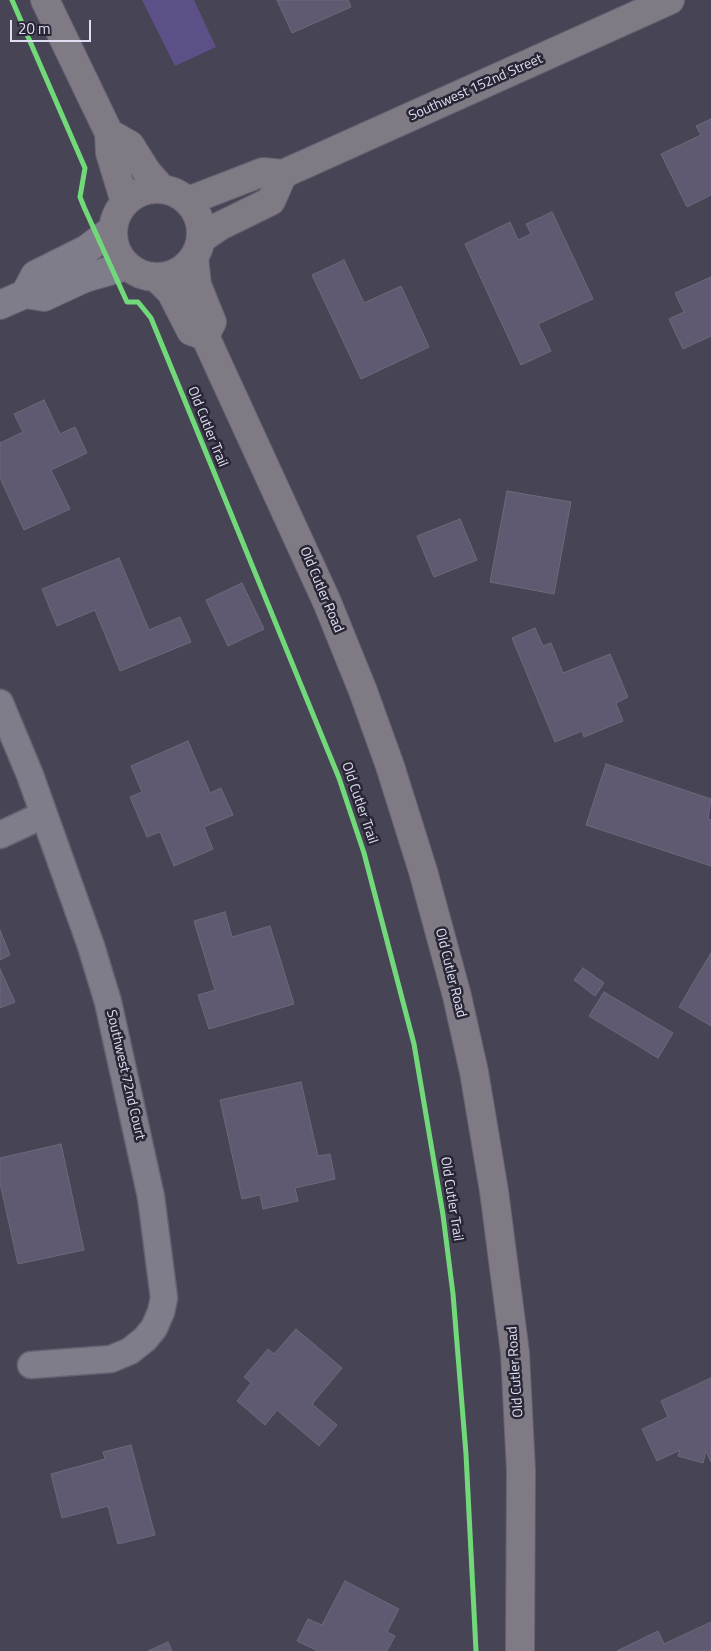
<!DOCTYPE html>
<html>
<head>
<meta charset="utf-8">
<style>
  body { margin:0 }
  #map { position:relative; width:711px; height:1651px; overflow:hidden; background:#474455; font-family:"Titillium Web",sans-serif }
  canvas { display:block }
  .scale { position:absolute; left:10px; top:20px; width:81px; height:22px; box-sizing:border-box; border:2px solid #e1def3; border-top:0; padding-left:6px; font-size:15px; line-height:18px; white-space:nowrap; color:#e1def3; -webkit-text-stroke:4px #282635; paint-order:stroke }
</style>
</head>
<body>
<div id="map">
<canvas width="711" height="1651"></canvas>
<div class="scale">20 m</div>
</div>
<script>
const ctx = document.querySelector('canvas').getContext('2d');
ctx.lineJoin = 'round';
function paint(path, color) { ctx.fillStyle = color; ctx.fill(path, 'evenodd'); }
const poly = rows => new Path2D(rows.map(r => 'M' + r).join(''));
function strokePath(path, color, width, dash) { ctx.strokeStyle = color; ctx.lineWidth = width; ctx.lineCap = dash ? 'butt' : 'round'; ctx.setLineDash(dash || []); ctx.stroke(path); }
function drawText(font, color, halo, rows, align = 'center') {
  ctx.font = font + ' "Titillium Web",sans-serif'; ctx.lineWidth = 5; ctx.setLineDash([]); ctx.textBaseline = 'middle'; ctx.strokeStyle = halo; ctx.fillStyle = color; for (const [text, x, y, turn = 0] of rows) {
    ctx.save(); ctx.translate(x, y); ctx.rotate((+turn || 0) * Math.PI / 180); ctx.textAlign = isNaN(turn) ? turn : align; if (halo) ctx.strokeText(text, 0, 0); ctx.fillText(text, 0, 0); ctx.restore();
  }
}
const green = poly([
  [142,0,194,0,216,47,175,66]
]);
const building = poly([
  [277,0,348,0,351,7,292,33,277,0],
  [711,119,711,195,687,207,661,154,701,135,696,126,711,119],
  [552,212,593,299,538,324,551,351,521,365,465,244,510,222,518,240,531,234,526,224,552,212],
  [344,260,364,303,401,286,429,347,361,379,312,275,344,260],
  [711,277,711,336,683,349,669,319,684,312,675,293,711,277],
  [44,400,60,434,75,427,87,453,51,470,70,509,24,530,0,478,0,443,23,432,14,414,44,400],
  [507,491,571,502,554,594,490,582,507,491],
  [460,519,477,560,434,577,417,536,460,519],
  [119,558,149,630,180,617,191,642,120,671,95,610,57,626,42,589,119,558],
  [242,583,264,629,228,646,206,600,242,583],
  [535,628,543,646,551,643,563,673,610,654,628,697,616,703,623,721,584,737,582,731,555,742,512,638,535,628],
  [188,741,210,793,221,788,233,815,204,827,213,849,174,866,160,832,147,837,130,797,142,792,131,766,188,741],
  [606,764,711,799,708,819,711,820,711,866,586,825,606,764],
  [225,912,232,937,270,926,294,1004,209,1029,198,995,215,990,194,921,225,912],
  [0,930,10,955,0,960,0,930],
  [711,953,711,1026,679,1007,711,953],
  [583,968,604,983,595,996,574,980,583,968],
  [0,969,15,1002,0,1008,0,969],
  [604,992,673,1033,658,1058,589,1016,604,992],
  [301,1082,318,1156,330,1154,335,1179,295,1188,298,1201,263,1209,260,1195,242,1199,220,1100,301,1082],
  [61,1144,84,1250,18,1264,0,1183,0,1158,61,1144],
  [296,1329,342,1368,312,1404,337,1425,319,1446,277,1410,265,1425,237,1401,251,1383,244,1377,268,1349,274,1354,296,1329],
  [711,1378,711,1462,706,1451,703,1463,678,1456,680,1450,657,1461,642,1429,668,1417,661,1401,711,1378],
  [131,1445,155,1535,118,1544,108,1506,62,1518,51,1474,105,1459,103,1452,131,1445],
  [345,1581,399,1609,387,1632,395,1636,387,1651,318,1651,297,1641,308,1619,322,1625,345,1581],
  [711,1622,711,1651,617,1651,658,1631,664,1644,711,1622],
  [168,1642,172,1651,148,1651,168,1642]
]);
const minor = poly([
  [0,703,30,775,91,946,108,1002,151,1197,164,1298,161,1312,154,1328,145,1339,130,1351,111,1359,31,1365],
  [0,835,43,815]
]);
const tertiary = poly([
  [25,294,35,275,87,249,112,230],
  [0,305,25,294,44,297,85,278,126,266]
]);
const secondary = poly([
  [45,0,109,133,110,153,125,202],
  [109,133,130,145,147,172,162,189],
  '113 233a44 44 0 1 1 88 0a44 44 0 1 1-88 0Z',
  [188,201,263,172,283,174,670,0],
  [201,239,220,226,271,201,283,174],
  [194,257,197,285,212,322,205,336],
  [157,278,171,292,191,331,205,336,327,602,363,691,390,766,423,871,457,996,474,1072,494,1191,515,1353,521,1471,520,1651]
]);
const cycleway = poly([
  [12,0,85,168,80,197,84,207,127,302,138,302,151,318,339,778,364,853,414,1044,443,1215,453,1294,466,1454,476,1651]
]);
const streetNames = [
  ["Southwest 152nd Street",476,88,-24],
  ["Old Cutler Trail",207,427,68],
  ["Old Cutler Road",321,590,67],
  ["Old Cutler Trail",359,803,71],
  ["Old Cutler Road",450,973,76],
  ["Southwest 72nd Court",125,1075,77],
  ["Old Cutler Trail",451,1199,81],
  ["Old Cutler Road",516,1372,-94]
];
paint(green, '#5d5087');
paint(building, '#5f5971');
strokePath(building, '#6d6a79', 1);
strokePath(minor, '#656272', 29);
strokePath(tertiary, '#656272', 30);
strokePath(secondary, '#656272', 30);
strokePath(minor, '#807d8b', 26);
strokePath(tertiary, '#807d8b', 28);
strokePath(secondary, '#807a85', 28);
strokePath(cycleway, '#71d979', 5);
drawText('14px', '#e1def3', '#282635', streetNames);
</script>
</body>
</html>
